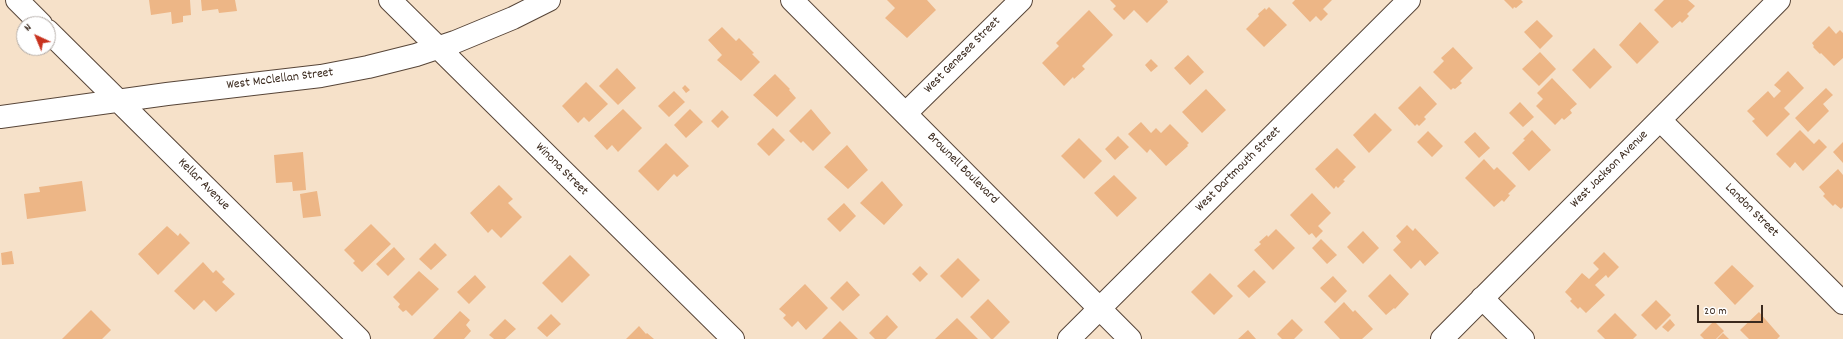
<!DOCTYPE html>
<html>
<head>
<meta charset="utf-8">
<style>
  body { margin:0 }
  #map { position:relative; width:1843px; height:339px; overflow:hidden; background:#f6e1c9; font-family:Dekko,sans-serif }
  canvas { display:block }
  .north { position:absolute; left:16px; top:16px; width:40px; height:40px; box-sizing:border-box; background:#fff; border:1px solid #b1aaa5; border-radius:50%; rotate:316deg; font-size:11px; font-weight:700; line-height:16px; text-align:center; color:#3b2a1e }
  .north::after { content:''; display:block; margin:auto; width:14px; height:18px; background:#c8321e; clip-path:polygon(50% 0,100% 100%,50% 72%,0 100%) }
  .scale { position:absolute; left:1697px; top:305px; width:66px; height:18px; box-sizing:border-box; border:2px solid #3b2a1e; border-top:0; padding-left:5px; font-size:12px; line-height:14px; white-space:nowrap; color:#3b2a1e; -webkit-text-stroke:3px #fff; paint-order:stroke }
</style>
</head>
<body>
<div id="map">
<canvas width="1843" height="339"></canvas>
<div class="north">N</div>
<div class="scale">20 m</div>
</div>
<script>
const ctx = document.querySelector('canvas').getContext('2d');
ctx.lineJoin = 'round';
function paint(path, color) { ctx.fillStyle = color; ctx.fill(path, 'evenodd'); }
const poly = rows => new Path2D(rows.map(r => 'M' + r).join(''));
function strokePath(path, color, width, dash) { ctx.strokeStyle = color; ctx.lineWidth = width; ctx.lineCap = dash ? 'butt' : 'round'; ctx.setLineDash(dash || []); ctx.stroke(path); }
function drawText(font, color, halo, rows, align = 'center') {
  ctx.font = font + ' Dekko,sans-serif'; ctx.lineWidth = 3; ctx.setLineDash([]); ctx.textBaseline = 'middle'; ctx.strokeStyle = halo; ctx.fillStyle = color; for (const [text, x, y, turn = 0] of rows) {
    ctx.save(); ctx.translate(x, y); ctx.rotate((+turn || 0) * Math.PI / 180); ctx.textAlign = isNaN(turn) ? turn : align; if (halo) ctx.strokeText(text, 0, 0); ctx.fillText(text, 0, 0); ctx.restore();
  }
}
const building = poly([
  [149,0,190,0,191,15,183,16,183,22,172,24,171,12,151,15],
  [201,0,235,0,237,11,219,13,218,9,202,11],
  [887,0,927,0,936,10,907,38,885,18,895,8],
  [1110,0,1167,0,1168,2,1147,23,1134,10,1124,20,1113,9,1116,6],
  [1295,0,1332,0,1323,9,1328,14,1321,21,1316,16,1310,22,1292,3],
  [1504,0,1521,0,1523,2,1516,8,1514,7,1513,9],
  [1664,0,1688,0,1695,6,1687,14,1689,16,1682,23,1680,21,1672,28,1654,10],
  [1269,7,1287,25,1264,47,1246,29,1259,16,1258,14,1265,8,1266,10],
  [1089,10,1113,35,1082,66,1085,69,1074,79,1073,77,1064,86,1042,63,1059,46,1056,43],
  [1537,20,1553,36,1540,49,1524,32],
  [1640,22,1659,42,1637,64,1619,45],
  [1829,26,1836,34,1840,30,1843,33,1843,58,1834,66,1821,53,1820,54,1813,47,1814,46,1812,43],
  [722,27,736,41,739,38,754,53,752,54,760,62,741,81,717,60,722,55,708,40],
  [1453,47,1473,68,1460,81,1462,83,1455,89,1453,88,1451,90,1433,72,1444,61,1441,58],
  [1594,48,1612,67,1590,89,1572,70],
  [1540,52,1556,69,1539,86,1522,69],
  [1188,55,1204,72,1190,85,1174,68],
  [1151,59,1158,66,1151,72,1145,65],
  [617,68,636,88,618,105,599,86],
  [1788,71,1804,88,1784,108,1790,114,1767,137,1752,121,1755,119,1747,111,1768,91,1774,98,1781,91,1774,85],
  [775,74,790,89,789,90,796,98,777,117,753,95],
  [1552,78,1577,104,1570,110,1572,113,1564,120,1562,118,1555,125,1536,106,1543,99,1537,93],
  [586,82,608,104,589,122,584,117,578,123,562,106],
  [685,85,690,90,686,93,682,88],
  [1420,86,1437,104,1424,117,1426,119,1419,126,1417,124,1415,126,1398,108],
  [1826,88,1833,95,1823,104,1829,111,1808,132,1795,118],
  [1206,89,1226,110,1202,133,1182,112],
  [674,91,685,102,669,117,658,106],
  [1520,102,1534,117,1523,127,1509,113],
  [623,109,642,128,618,152,612,145,607,150,594,136],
  [690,109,703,122,686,138,674,125],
  [811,109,831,133,813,151,803,141,801,143,789,131],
  [722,110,729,117,718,128,711,121],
  [1375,113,1392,130,1369,153,1353,135],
  [1141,122,1151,133,1156,128,1161,133,1170,124,1189,143,1187,145,1188,146,1166,166,1150,149,1147,153,1128,134],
  [773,128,785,140,769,156,757,144],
  [1532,130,1551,150,1529,171,1512,153,1525,140,1523,139],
  [1800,130,1814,144,1819,139,1827,147,1803,171,1795,162,1790,168,1776,154],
  [1428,131,1443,146,1432,157,1417,142],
  [1475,132,1490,148,1479,158,1464,142],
  [1118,136,1129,147,1115,160,1105,149],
  [1079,138,1102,161,1084,179,1061,156],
  [1843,142,1843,163,1833,152],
  [666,143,689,166,677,177,674,174,658,191,638,171],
  [847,145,868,170,848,189,824,167],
  [1337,148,1356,167,1343,180,1345,181,1338,188,1336,186,1334,189,1315,169],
  [303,152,306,190,293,191,292,182,276,183,274,155],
  [1484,159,1494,170,1497,167,1516,186,1508,194,1510,195,1504,202,1502,200,1494,207,1465,178],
  [1838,169,1843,175,1843,207,1841,209,1835,204,1833,206,1823,196,1825,194,1819,187],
  [1114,175,1137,198,1117,217,1094,193],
  [82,181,86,211,27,219,24,194,40,192,39,187],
  [882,181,903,205,884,225,860,203],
  [499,185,513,199,508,203,522,217,501,238,492,229,488,233,470,213],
  [317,191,321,216,303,218,300,194],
  [1312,193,1331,213,1318,226,1323,231,1316,238,1312,233,1309,235,1290,215],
  [844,203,856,216,840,232,827,219],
  [371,224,391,244,362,272,353,263,355,261,344,250],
  [1407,225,1413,231,1415,228,1439,253,1425,266,1420,260,1411,269,1393,250,1401,242,1396,236],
  [167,226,178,236,180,233,190,243,158,275,138,254],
  [1276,229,1295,248,1273,270,1254,250,1261,244,1259,242,1267,235,1268,237],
  [1363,231,1379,248,1363,264,1347,247],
  [1321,239,1337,255,1327,264,1312,248],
  [435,243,447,255,431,270,419,259],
  [394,247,405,259,388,276,376,264],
  [12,251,14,264,2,265,1,253],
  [1604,252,1619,267,1608,278,1606,275,1595,285,1605,295,1586,313,1580,307,1578,309,1570,301,1572,299,1565,292,1582,273,1589,279,1599,269,1593,263],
  [570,255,590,275,562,303,542,283],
  [958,258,980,280,962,298,940,276],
  [203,262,213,273,216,270,225,279,222,282,235,294,216,312,204,300,194,310,174,291],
  [1732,265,1754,286,1735,305,1714,283],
  [920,266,928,274,920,282,912,274],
  [1254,270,1266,282,1249,298,1237,286],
  [419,271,439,289,412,316,406,310,403,312,398,307,400,304,393,297],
  [1210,273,1233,296,1214,315,1191,292],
  [1390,274,1409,294,1395,309,1394,308,1386,315,1368,296],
  [475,275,486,287,469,304,457,292],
  [1333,276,1347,291,1335,303,1320,288],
  [847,281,860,295,843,311,830,298],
  [805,284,828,308,806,330,798,321,792,327,783,318,786,315,779,309],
  [988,299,1010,322,993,339,991,339,970,317],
  [1656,300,1671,315,1656,330,1641,315],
  [1344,302,1353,312,1355,310,1373,329,1362,339,1340,339,1324,322],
  [91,310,111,330,102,339,62,339],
  [460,311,470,320,466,325,471,331,464,339,433,339],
  [1759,312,1780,336,1777,339,1749,339,1740,330],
  [1615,313,1637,335,1633,339,1605,339,1597,331],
  [551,314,561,324,547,337,537,328],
  [887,315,898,327,886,339,875,339,869,333],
  [957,318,978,339,935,339],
  [505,319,516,329,505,339,494,339,489,335],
  [1292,319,1303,330,1294,339,1282,339,1277,334],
  [1670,319,1675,325,1668,332,1662,327],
  [840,321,858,339,822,339],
  [1714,321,1724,331,1716,339,1704,339,1700,335],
  [639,326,646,334,647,333,654,339,626,339],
  [1248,330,1256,339,1238,339],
  [1723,333,1729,339,1717,339]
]);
const minor = poly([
  [17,0,41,24],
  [390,0,733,339],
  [792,0,1130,339],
  [48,31,359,339],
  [906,113,1021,0],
  [0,117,167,94,321,76,368,67,416,55,455,42,513,18,549,0],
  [1660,120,1843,303],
  [1482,298,1523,339],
  [1069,339,1409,0],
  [1442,339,1779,0]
]);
const streetNames = [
  ["West Genesee Street",963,56,-45],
  ["West McClellan Street",280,80,-7],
  ["Brownell Boulevard",962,169,45],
  ["Winona Street",561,170,45],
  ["West Dartmouth Street",1239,170,-45],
  ["West Jackson Avenue",1610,170,-45],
  ["Kellar Avenue",203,185,45],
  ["Landon Street",1751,211,45]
];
paint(building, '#edb686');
strokePath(minor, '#574538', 24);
strokePath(minor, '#fff', 22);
drawText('13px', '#3b2a1e', '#fff', streetNames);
</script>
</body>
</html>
